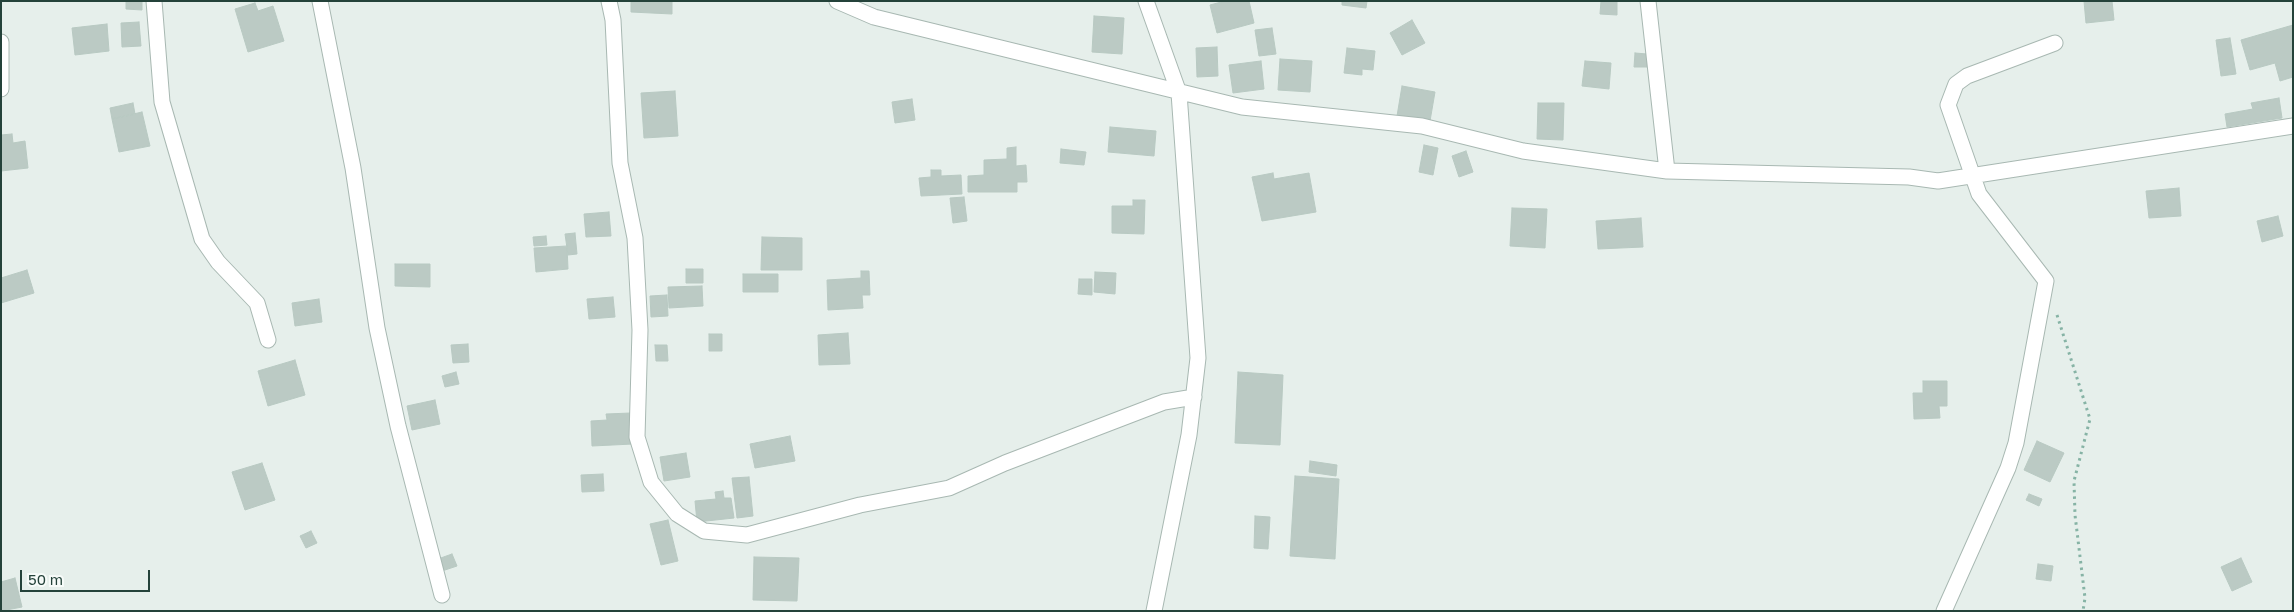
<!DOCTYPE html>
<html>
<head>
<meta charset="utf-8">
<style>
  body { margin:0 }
  #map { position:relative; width:2294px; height:612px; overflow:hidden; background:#e6efeb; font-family:"Golos Text",sans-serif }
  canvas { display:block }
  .frame { position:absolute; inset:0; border:2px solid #24423a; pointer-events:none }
  .scale { position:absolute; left:20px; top:570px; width:130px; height:22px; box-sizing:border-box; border:2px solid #24423a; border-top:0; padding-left:6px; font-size:15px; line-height:18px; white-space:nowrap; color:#24423a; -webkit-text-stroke:4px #f7fbf9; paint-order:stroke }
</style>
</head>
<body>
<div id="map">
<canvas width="2294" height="612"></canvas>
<div class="frame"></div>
<div class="scale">50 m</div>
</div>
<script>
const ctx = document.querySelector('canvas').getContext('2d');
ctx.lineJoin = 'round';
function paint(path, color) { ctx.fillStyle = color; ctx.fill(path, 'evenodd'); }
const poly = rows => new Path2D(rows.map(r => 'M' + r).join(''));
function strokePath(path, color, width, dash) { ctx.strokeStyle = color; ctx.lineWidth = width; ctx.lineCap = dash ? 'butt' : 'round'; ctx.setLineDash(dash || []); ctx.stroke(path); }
const building = poly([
  [126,1,142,1,142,10,126,9,126,1],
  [631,1,672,1,672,14,631,12,631,1],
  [1225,1,1249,1,1254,23,1217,33,1210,5,1225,1],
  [1342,1,1367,1,1366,8,1342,5,1342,1],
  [1601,1,1617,1,1617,15,1600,14,1601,1],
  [2084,1,2112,1,2114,20,2086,23,2084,1],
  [255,3,258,11,273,6,284,41,248,52,235,9,255,3],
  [1094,16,1124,18,1122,54,1092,52,1094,16],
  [1412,20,1425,43,1402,55,1390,33,1412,20],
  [139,22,141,46,122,47,121,23,139,22],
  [107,24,109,51,75,55,72,28,107,24],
  [2293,25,2293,77,2280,81,2275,63,2250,70,2241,40,2293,25],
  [1272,28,1276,54,1259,56,1255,30,1272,28],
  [2230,38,2236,74,2221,76,2216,40,2230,38],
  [1217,47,1218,76,1197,77,1196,48,1217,47],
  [1347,48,1375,51,1373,70,1362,69,1362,75,1344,73,1347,48],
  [1635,53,1647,54,1647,67,1634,67,1635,53],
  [1280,59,1312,61,1310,92,1278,90,1280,59],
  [1261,61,1264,89,1233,93,1229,65,1261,61],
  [1585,61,1611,63,1609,89,1582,86,1585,61],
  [1402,86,1435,92,1430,121,1397,116,1402,86],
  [675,91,678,136,644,138,641,93,675,91],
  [2279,98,2282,118,2227,127,2225,114,2253,109,2251,103,2279,98],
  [912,99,915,120,895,123,892,102,912,99],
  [133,103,135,114,112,119,110,108,133,103],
  [1538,103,1564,103,1563,140,1537,139,1538,103],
  [142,112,150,146,119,152,112,119,142,112],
  [1110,127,1156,131,1154,156,1108,152,1110,127],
  [12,134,13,143,25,141,28,168,1,171,1,135,12,134],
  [1424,145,1438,148,1433,175,1419,172,1424,145],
  [1016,147,1016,166,1026,165,1027,182,1017,182,1017,192,968,192,968,176,984,175,984,160,1007,159,1007,148,1016,147],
  [1061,149,1086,152,1084,165,1060,163,1061,149],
  [1466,151,1473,172,1459,177,1452,156,1466,151],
  [931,170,941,170,941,176,961,175,962,194,921,196,919,178,931,177,931,170],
  [1273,173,1274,179,1309,173,1316,212,1262,221,1252,177,1273,173],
  [2179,188,2181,216,2149,218,2146,191,2179,188],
  [964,197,967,221,953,223,950,198,964,197],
  [1133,200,1145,200,1144,234,1112,233,1112,206,1133,206,1133,200],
  [1512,208,1547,209,1545,248,1510,246,1512,208],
  [609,212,611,236,586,237,584,214,609,212],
  [2278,216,2283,236,2262,242,2257,221,2278,216],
  [1641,218,1643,247,1598,249,1596,221,1641,218],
  [575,233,577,254,568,255,565,234,575,233],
  [546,236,547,245,534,246,533,237,546,236],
  [762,237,802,238,802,270,761,270,762,237],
  [567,246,568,269,536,272,534,248,567,246],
  [395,264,430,264,430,287,395,286,395,264],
  [686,269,703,269,703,283,686,283,686,269],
  [27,270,34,293,1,303,1,278,27,270],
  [861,271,869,271,870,295,862,295,863,308,828,310,827,280,861,278,861,271],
  [1095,272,1116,273,1115,294,1094,292,1095,272],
  [743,274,778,274,778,292,743,292,743,274],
  [1079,279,1092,279,1092,295,1078,294,1079,279],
  [702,286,703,306,669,308,668,287,702,286],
  [667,295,668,316,651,317,650,296,667,295],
  [613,297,615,317,589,319,587,299,613,297],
  [319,299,322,322,295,326,292,303,319,299],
  [848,333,850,364,819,365,818,335,848,333],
  [709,334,722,334,722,351,709,351,709,334],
  [468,344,469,362,453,363,451,345,468,344],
  [655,345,667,345,668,361,656,361,655,345],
  [295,360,305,395,268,406,258,371,295,360],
  [456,372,459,384,445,387,442,376,456,372],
  [1238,372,1283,375,1280,445,1235,443,1238,372],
  [1923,381,1947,381,1947,406,1939,406,1940,418,1914,419,1913,393,1923,393,1923,381],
  [435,400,440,424,412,430,407,406,435,400],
  [631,413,633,444,592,446,591,421,607,420,606,414,631,413],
  [790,436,795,461,755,468,750,444,790,436],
  [2037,441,2064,453,2050,482,2024,470,2037,441],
  [686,453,690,477,664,481,660,457,686,453],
  [1310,461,1337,465,1336,476,1309,472,1310,461],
  [262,463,275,500,245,510,232,472,262,463],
  [603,474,604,491,582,492,581,475,603,474],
  [1295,476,1339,479,1335,559,1290,556,1295,476],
  [749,477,753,516,737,518,732,478,749,477],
  [723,491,724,498,731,498,734,518,697,522,695,501,716,499,715,492,723,491],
  [2029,494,2042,499,2039,506,2026,500,2029,494],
  [1255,516,1270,517,1268,549,1254,548,1255,516],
  [668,520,678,561,661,565,650,524,668,520],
  [311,531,317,543,306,548,300,536,311,531],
  [452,554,457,566,442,571,438,559,452,554],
  [754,557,799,558,797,601,753,600,754,557],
  [2241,558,2252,582,2232,591,2221,567,2241,558],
  [2038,564,2053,566,2051,581,2036,579,2038,564],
  [15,578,22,607,1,611,1,582,15,578]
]);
const path = poly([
  [2057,315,2090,419,2074,481,2075,515,2085,598,2083,611]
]);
const minor = poly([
  [154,1,162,102,202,239,218,262,257,303,268,340],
  [320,1,353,168,377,328,398,426,442,595],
  [609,1,613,20,620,163,635,238,640,330,637,437,651,482,677,514,704,531,747,535,860,505,949,488,1005,463,1164,402,1194,397],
  [837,1,874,17,1242,107,1422,126,1523,151,1667,171,1909,177,1938,181,2293,126],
  [1146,1,1179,93,1198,358,1189,435,1154,611],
  [1648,1,1667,171],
  [1,42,1,89],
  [1944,611,2008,468,2016,443,2046,281,1979,194,1948,105,1956,84,1967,76,2055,43]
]);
paint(building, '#bbcac4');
strokePath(building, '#b8c9c2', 1);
strokePath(minor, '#a8b8b2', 17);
strokePath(path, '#86b3a5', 3, [2.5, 4]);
strokePath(minor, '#fff', 15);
</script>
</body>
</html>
